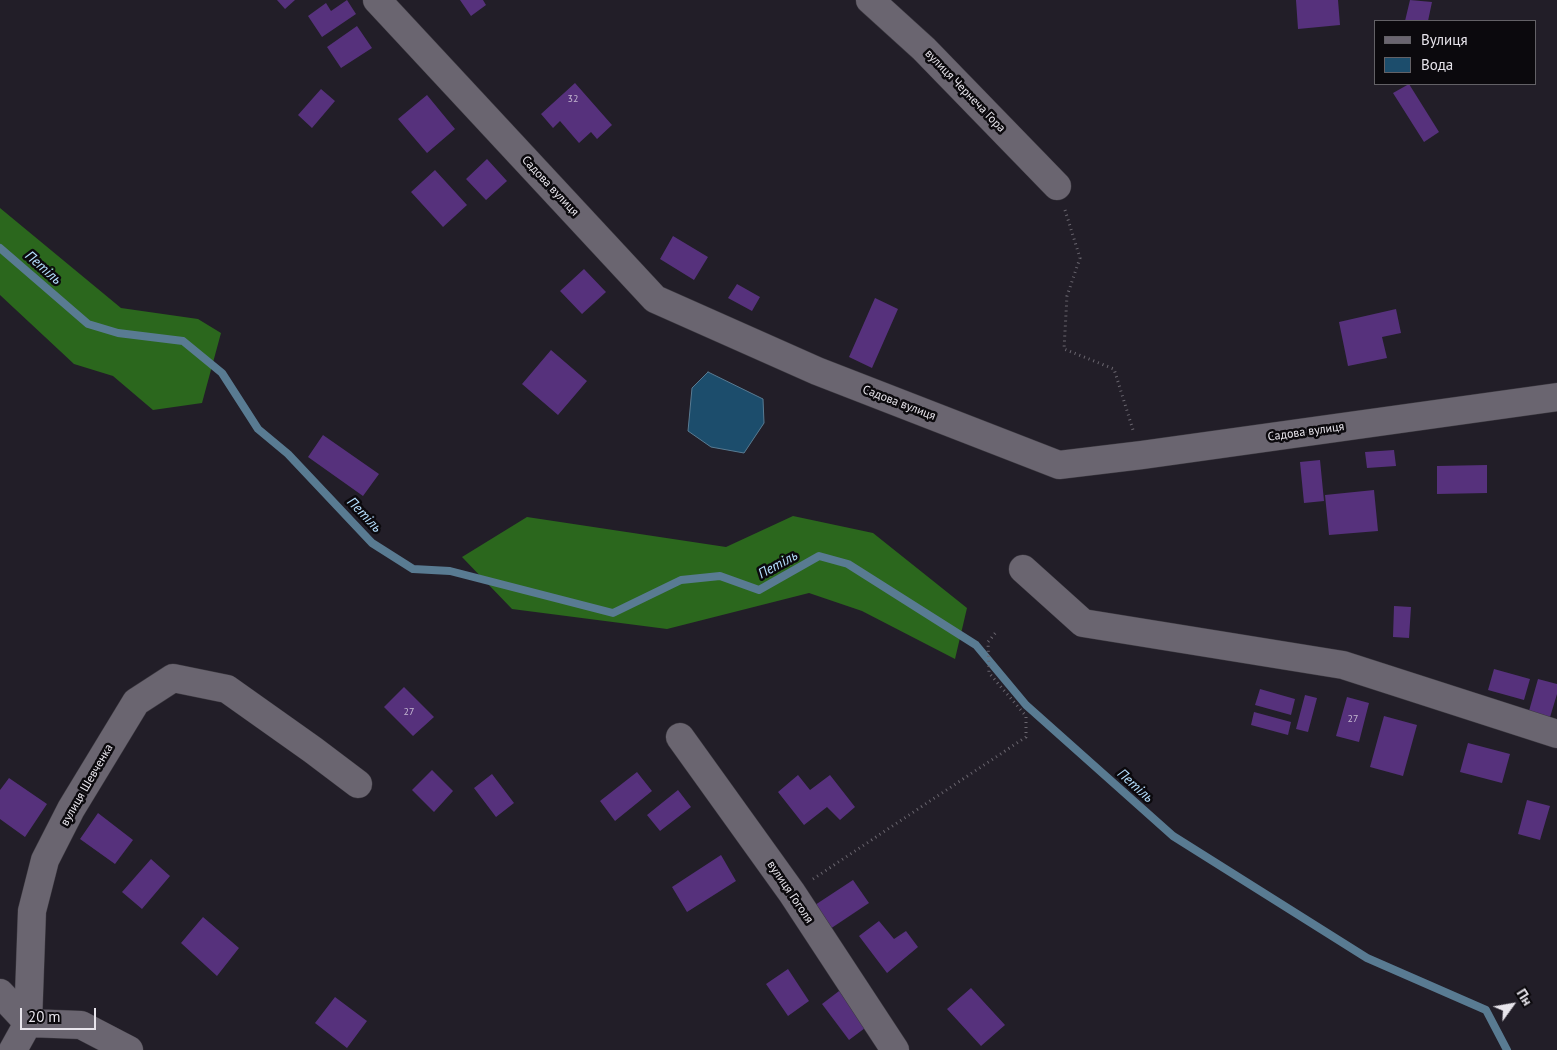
<!DOCTYPE html>
<html>
<head>
<meta charset="utf-8">
<style>
  body { margin:0 }
  #map { position:relative; width:1557px; height:1050px; overflow:hidden; background:#221e28; font-family:"PT Sans",sans-serif }
  canvas { display:block }
  .legend { position:absolute; left:1374px; top:20px; width:162px; height:65px; box-sizing:border-box; background:#0b090d; border:1px solid #636166; margin:0; padding:6px 9px; list-style:none; font-size:15px; color:#e8e5ec }
  .legend li { display:flex; align-items:center; gap:10px; height:25px }
  .legend b { width:25px; border:1px solid #636166 }
  .north { position:absolute; left:1487px; top:980px; width:50px; height:50px; -webkit-text-stroke:4px #0b090d; paint-order:stroke; rotate:58deg; font-size:14px; font-weight:700; line-height:20px; text-align:center; color:#e8e5ec }
  .north::after { content:''; display:block; margin:auto; width:18px; height:22px; background:#e8e5ec; clip-path:polygon(50% 0,100% 100%,50% 72%,0 100%) }
  .scale { position:absolute; left:20px; top:1008px; width:76px; height:22px; box-sizing:border-box; border:2px solid #e8e5ec; border-top:0; padding-left:6px; font-size:15px; line-height:18px; white-space:nowrap; color:#e8e5ec; -webkit-text-stroke:4px #0b090d; paint-order:stroke }
</style>
</head>
<body>
<div id="map">
<canvas width="1557" height="1050"></canvas>
<ul class="legend">
<li><b style="height:6px;background:#6a6570"></b>Вулиця</li>
<li><b style="height:14px;background:#1c4d6c"></b>Вода</li>
</ul>
<div class="north">Пн</div>
<div class="scale">20 m</div>
</div>
<script>
const ctx = document.querySelector('canvas').getContext('2d');
ctx.lineJoin = 'round';
function paint(path, color) { ctx.fillStyle = color; ctx.fill(path, 'evenodd'); }
const poly = rows => new Path2D(rows.map(r => 'M' + r).join(''));
function strokePath(path, color, width, dash) { ctx.strokeStyle = color; ctx.lineWidth = width; ctx.lineCap = dash ? 'butt' : 'round'; ctx.setLineDash(dash || []); ctx.stroke(path); }
function drawText(font, color, halo, rows, align = 'center') {
  ctx.font = font + ' "PT Sans",sans-serif'; ctx.lineWidth = 5; ctx.setLineDash([]); ctx.textBaseline = 'middle'; ctx.strokeStyle = halo; ctx.fillStyle = color; for (const [text, x, y, turn = 0] of rows) {
    ctx.save(); ctx.translate(x, y); ctx.rotate((+turn || 0) * Math.PI / 180); ctx.textAlign = isNaN(turn) ? turn : align; if (halo) ctx.strokeText(text, 0, 0); ctx.fillText(text, 0, 0); ctx.restore();
  }
}
const forest = poly([
  [0,208,121,308,198,319,221,333,202,403,153,410,113,376,74,364,0,295],
  [793,516,873,533,967,608,955,659,862,611,809,593,667,629,512,609,462,557,527,517,726,547]
]);
const water = poly([
  [708,372,763,399,764,423,744,453,711,447,688,431,692,388,708,372]
]);
const stream = poly([
  [0,248,88,324,118,333,183,341,222,373,258,429,288,454,372,543,413,569,450,571,613,613,681,580,720,576,759,590,819,556,848,564,976,645,1026,705,1173,836,1367,958,1486,1010,1507,1050]
]);
const building = poly([
  [277,0,295,0,285,9],
  [347,0,356,14,322,37,308,16,326,3,331,11],
  [460,0,483,0,486,5,471,16],
  [1296,0,1338,0,1340,25,1298,29],
  [1410,0,1432,2,1428,21,1405,21],
  [357,26,372,48,341,68,327,47],
  [575,83,612,125,597,139,591,132,579,143,560,121,553,128,541,114],
  [1409,84,1439,132,1424,142,1393,93],
  [321,89,335,101,312,128,298,115],
  [427,95,455,129,427,153,398,119],
  [487,159,507,181,486,200,466,179],
  [435,170,467,205,443,227,411,192],
  [673,236,708,257,694,280,660,259],
  [584,269,606,292,582,314,560,291],
  [737,284,760,297,752,311,728,298],
  [875,298,898,309,872,368,849,357],
  [1396,309,1401,333,1382,337,1387,358,1348,366,1339,322],
  [551,350,587,381,558,415,522,384],
  [323,435,379,474,363,496,308,457],
  [1394,450,1396,466,1367,468,1365,452],
  [1320,460,1324,501,1304,503,1300,462],
  [1487,465,1487,493,1437,494,1437,466],
  [1374,490,1378,531,1329,535,1325,495],
  [1394,606,1411,607,1409,638,1393,637],
  [1494,669,1530,679,1524,700,1488,690],
  [1538,679,1557,684,1557,694,1548,724,1527,718],
  [404,687,434,717,413,736,384,707],
  [1260,689,1295,699,1291,715,1255,705],
  [1305,695,1317,698,1308,732,1296,729],
  [1347,697,1369,703,1359,742,1336,736],
  [1254,712,1291,722,1288,735,1251,725],
  [1384,716,1417,725,1403,776,1370,767],
  [1468,743,1510,754,1502,783,1460,772],
  [432,770,453,791,434,812,412,790],
  [637,772,652,791,615,821,600,801],
  [492,774,514,803,496,817,474,788],
  [798,775,810,790,830,775,855,807,840,820,827,807,804,825,778,792],
  [9,778,47,804,25,837,0,819,0,790],
  [678,790,691,807,660,831,647,815],
  [1527,800,1550,806,1540,840,1518,834],
  [98,813,133,840,115,864,80,839],
  [721,855,736,881,687,912,672,887],
  [151,859,170,876,142,909,122,892],
  [853,880,869,903,830,929,815,905],
  [203,917,239,948,217,976,181,943],
  [879,921,894,939,906,931,918,947,887,973,859,936],
  [788,969,809,1001,788,1016,766,984],
  [843,988,869,1025,849,1040,822,1004],
  [971,988,1005,1025,981,1046,947,1009],
  [335,997,367,1021,347,1048,315,1023]
]);
const path = poly([
  [1065,210,1080,258,1067,296,1064,349,1114,369,1133,430],
  [813,879,1026,737,1026,716,989,673,988,642,997,631]
]);
const minor = poly([
  [377,0,655,299,817,371,1059,465,1142,455,1557,397],
  [870,0,924,49,1057,186],
  [1023,569,1083,623,1343,665,1557,734],
  [680,737,792,893,895,1050],
  [0,993,28,1023,13,1050],
  [129,1050,81,1025,28,1023,32,911,45,860,71,809,136,702,173,678,227,689,313,750,358,784]
]);
const numberNames = [
  ["32",573,99],
  ["27",409,712],
  ["27",1353,719]
];
const streetNames = [
  ["вулиця Чернеча Гора",965,91,46],
  ["Садова вулиця",550,186,47],
  ["Садова вулиця",899,403,21],
  ["Садова вулиця",1306,432,-8],
  ["вулиця Шевченка",87,785,-60],
  ["вулиця Гоголя",790,892,56]
];
const waterNames = [
  ["Петіль",43,268,41],
  ["Петіль",364,515,46],
  ["Петіль",778,565,-29],
  ["Петіль",1135,786,42]
];
paint(forest, '#2b671d');
paint(water, '#1c4d6c');
strokePath(water, '#597b92', 1);
strokePath(stream, '#597b92', 8);
paint(building, '#56317c');
strokePath(minor, '#3c3940', 29);
strokePath(path, '#6a666f', 3, [1, 4]);
strokePath(minor, '#6a6570', 28);
drawText('10px', '#c4b8d0', null, numberNames);
drawText('12px', '#e8e5ec', '#0b090d', streetNames);
drawText('italic 14px', '#b6e0ff', '#0b090d', waterNames);
</script>
</body>
</html>
